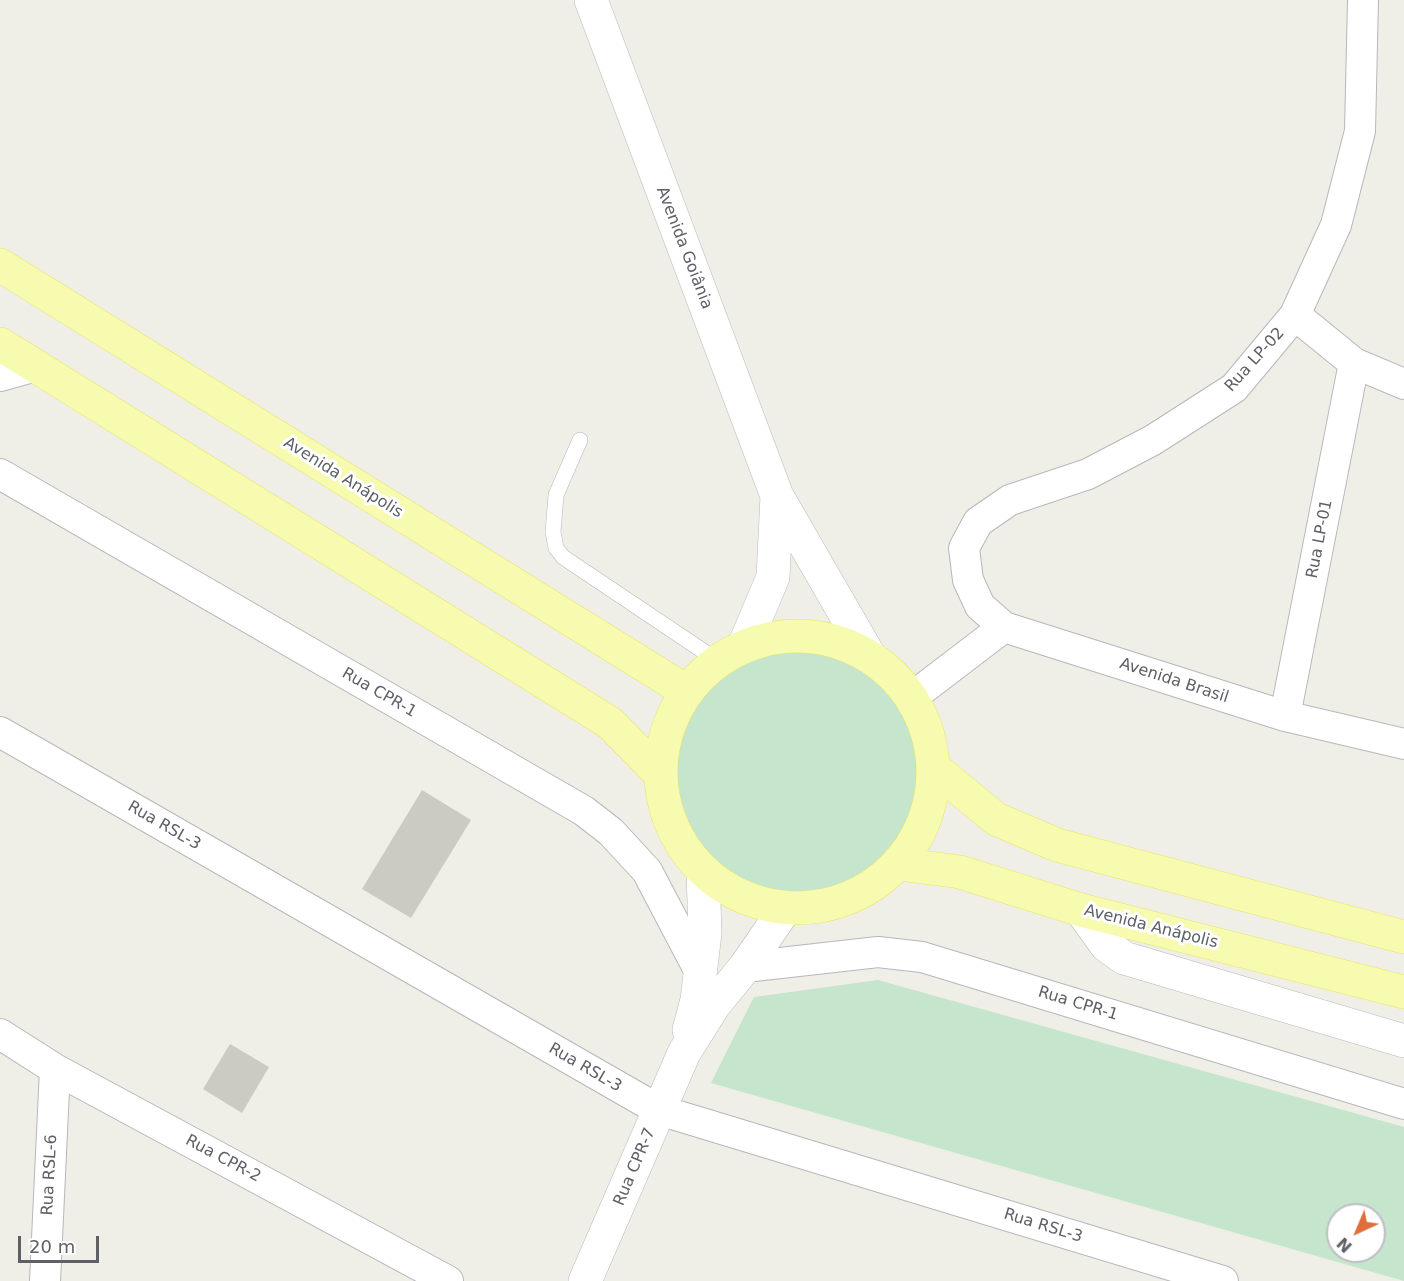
<!DOCTYPE html>
<html>
<head>
<meta charset="utf-8">
<style>
  body { margin:0 }
  #map { position:relative; width:1404px; height:1281px; overflow:hidden; background:#efefe7; font-family:"DejaVu Sans",sans-serif }
  canvas { display:block }
  .north { position:absolute; left:1326px; top:1203px; width:60px; height:60px; box-sizing:border-box; background:#fff; border:2px solid #bfbfc2; border-radius:50%; rotate:224deg; font-size:16px; font-weight:700; line-height:24px; text-align:center; color:#5e6066 }
  .north::after { content:''; display:block; margin:auto; width:21px; height:27px; background:#e06d3c; clip-path:polygon(50% 0,100% 100%,50% 72%,0 100%) }
  .scale { position:absolute; left:18px; top:1236px; width:81px; height:27px; box-sizing:border-box; border:3px solid #5e6066; border-top:0; padding-left:8px; font-size:18px; line-height:21px; white-space:nowrap; color:#5e6066; -webkit-text-stroke:4px #fff; paint-order:stroke }
</style>
</head>
<body>
<div id="map">
<canvas width="1404" height="1281"></canvas>
<div class="north">N</div>
<div class="scale">20 m</div>
</div>
<script>
const ctx = document.querySelector('canvas').getContext('2d');
ctx.lineJoin = 'round';
function paint(path, color) { ctx.fillStyle = color; ctx.fill(path, 'evenodd'); }
const poly = rows => new Path2D(rows.map(r => 'M' + r).join(''));
function strokePath(path, color, width, dash) { ctx.strokeStyle = color; ctx.lineWidth = width; ctx.lineCap = dash ? 'butt' : 'round'; ctx.setLineDash(dash || []); ctx.stroke(path); }
function drawText(font, color, halo, rows, align = 'center') {
  ctx.font = font + ' "DejaVu Sans",sans-serif'; ctx.lineWidth = 6; ctx.setLineDash([]); ctx.textBaseline = 'middle'; ctx.strokeStyle = halo; ctx.fillStyle = color; for (const [text, x, y, turn = 0] of rows) {
    ctx.save(); ctx.translate(x, y); ctx.rotate((+turn || 0) * Math.PI / 180); ctx.textAlign = isNaN(turn) ? turn : align; if (halo) ctx.strokeText(text, 0, 0); ctx.fillText(text, 0, 0); ctx.restore();
  }
}
const green = poly([
  '677 773a121 121 0 1 1 242 0a121 121 0 1 1-242 0Z',
  [878,980,1404,1127,1404,1281,711,1083,754,997],
  [1338,1215,1374,1215,1374,1251,1338,1251]
]);
const building = poly([
  [422,790,471,820,411,918,362,889],
  [230,1044,269,1067,242,1113,203,1089]
]);
const lane = poly([
  [580,440,556,495,553,532,556,548,563,557,718,661]
]);
const street = poly([
  [1363,0,1360,131,1336,225,1295,315,1234,388,1153,440,1088,474,1010,500,978,522,964,548,968,580,980,606,1004,627,1285,716,1404,744],
  [1295,315,1354,363,1404,384],
  [0,376,36,366],
  [0,474,584,811,611,832,647,871,700,972],
  [911,698,1004,627],
  [1285,716,1354,363],
  [0,732,659,1110,1223,1281],
  [745,967,878,952,922,957,1404,1104],
  [0,1034,55,1069,448,1281],
  [45,1281,55,1069]
]);
const secondary = poly([
  [591,0,777,496,870,657],
  [744,646,773,577,777,496],
  [1081,910,1106,945,1124,958,1404,1041],
  [689,1030,697,1000,705,933,703,872],
  [585,1281,684,1053,714,1005,745,967,785,909]
]);
const primary = poly([
  [0,265,686,691],
  [0,344,610,723,660,774],
  '661 772a136 136 0 1 1 272 0a136 136 0 1 1-272 0Z',
  [933,767,996,819,1057,845,1404,937],
  [899,864,960,872,1081,910,1404,992]
]);
const streetNames = [
  ["Avenida Goiânia",684,248,69],
  ["Rua LP-02",1255,360,-48],
  ["Avenida Anápolis",343,478,32],
  ["Rua LP-01",1320,539,-79],
  ["Avenida Brasil",1174,681,18],
  ["Rua CPR-1",379,693,30],
  ["Rua RSL-3",164,826,30],
  ["Avenida Anápolis",1151,927,14],
  ["Rua CPR-1",1078,1004,17],
  ["Rua RSL-3",585,1068,30],
  ["Rua CPR-2",223,1159,28],
  ["Rua CPR-7",635,1167,-67],
  ["Rua RSL-6",50,1175,-87],
  ["Rua RSL-3",1043,1226,17]
];
paint(green, '#c5e5cc');
paint(building, '#cbcac3');
strokePath(lane, '#b7b7bc', 16);
strokePath(street, '#b7b7bc', 32);
strokePath(secondary, '#b8b9bf', 34);
strokePath(primary, '#eae365', 34);
strokePath(lane, '#fff', 15);
strokePath(street, '#fff', 30);
strokePath(secondary, '#fff', 33);
strokePath(primary, '#f6fbb0', 33);
drawText('16px', '#5e6066', '#fff', streetNames);
</script>
</body>
</html>
